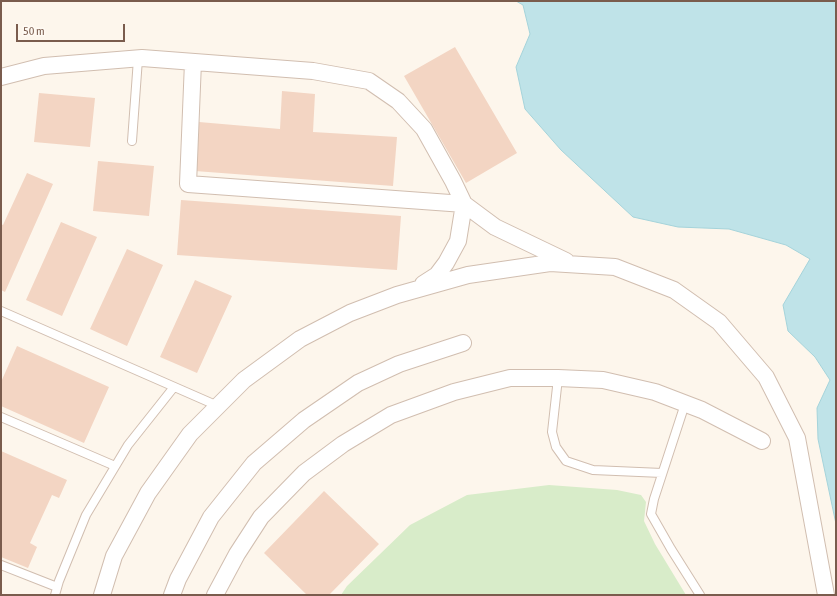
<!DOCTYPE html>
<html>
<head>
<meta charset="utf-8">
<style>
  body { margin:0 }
  #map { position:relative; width:837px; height:596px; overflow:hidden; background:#fdf6ec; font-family:"Asap Condensed",sans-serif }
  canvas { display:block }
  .frame { position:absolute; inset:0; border:2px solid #7a5c4d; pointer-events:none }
  .scale { position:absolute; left:16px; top:24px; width:109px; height:18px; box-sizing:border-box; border:2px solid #7a5c4d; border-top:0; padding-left:5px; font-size:12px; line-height:14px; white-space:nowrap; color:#7a5c4d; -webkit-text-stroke:3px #fffaf3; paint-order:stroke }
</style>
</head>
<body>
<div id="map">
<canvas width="837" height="596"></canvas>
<div class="frame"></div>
<div class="scale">50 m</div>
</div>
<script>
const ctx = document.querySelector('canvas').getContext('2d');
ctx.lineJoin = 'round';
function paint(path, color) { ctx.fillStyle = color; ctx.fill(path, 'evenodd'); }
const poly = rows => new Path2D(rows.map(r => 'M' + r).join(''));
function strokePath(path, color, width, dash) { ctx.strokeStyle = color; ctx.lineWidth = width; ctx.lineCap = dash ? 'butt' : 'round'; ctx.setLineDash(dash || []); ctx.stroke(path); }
const green = poly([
  [549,485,617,490,641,495,646,502,644,521,655,544,686,595,341,595,347,586,410,525,467,495]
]);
const water = poly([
  [516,1,836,1,836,524,818,439,817,408,830,380,815,357,788,331,783,305,810,259,786,245,729,229,678,227,633,217,561,150,525,109,516,67,530,34,523,5,516,1]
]);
const building = poly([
  [455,47,517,153,466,183,404,76],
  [282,91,315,94,313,132,397,137,393,186,195,171,199,122,280,129],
  [39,93,95,98,90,147,34,142],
  [98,161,154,166,149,216,93,211],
  [27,173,53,184,5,292,1,290,1,224,3,225],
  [181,200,401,216,397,270,177,255],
  [61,222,97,237,62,316,26,300],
  [127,249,163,265,127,346,90,329],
  [195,280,232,296,197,373,160,357],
  [17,346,109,387,84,443,1,406,1,382],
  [1,451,67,480,59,498,52,495,30,543,37,547,28,568,1,557],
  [324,491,379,544,329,595,307,595,264,553]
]);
const service = poly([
  [132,141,138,59],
  [1,311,218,406],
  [558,378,552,432,556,447,566,461,593,470,662,473],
  [685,404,654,499,651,514,671,549,700,595],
  [1,417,115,466],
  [1,565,57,587],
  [55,595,59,581,86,515,128,445,174,387]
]);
const minor = poly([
  [193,62,188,184,464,204],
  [1,77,44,66,142,58,313,71,369,81,398,101,424,129,453,181,464,204,495,227,566,261],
  [423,284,437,275,446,263,458,241,464,204],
  [102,595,114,556,148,493,190,434,244,380,300,339,350,313,397,295,468,275,550,263,615,267,674,290,719,322,766,377,797,438,826,595],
  [172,595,178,579,211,517,254,463,304,420,358,383,399,364,463,343],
  [215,595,237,554,261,517,304,473,343,444,391,415,454,392,510,378,558,378,603,380,655,392,702,410,762,441]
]);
paint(green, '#d8ecc9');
paint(water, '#bfe3e8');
strokePath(water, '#a5d3da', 1);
paint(building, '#f3d5c3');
strokePath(service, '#d1beb0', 10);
strokePath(minor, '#d1beb0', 18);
strokePath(service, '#fff', 8);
strokePath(minor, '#fff', 16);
</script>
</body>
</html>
